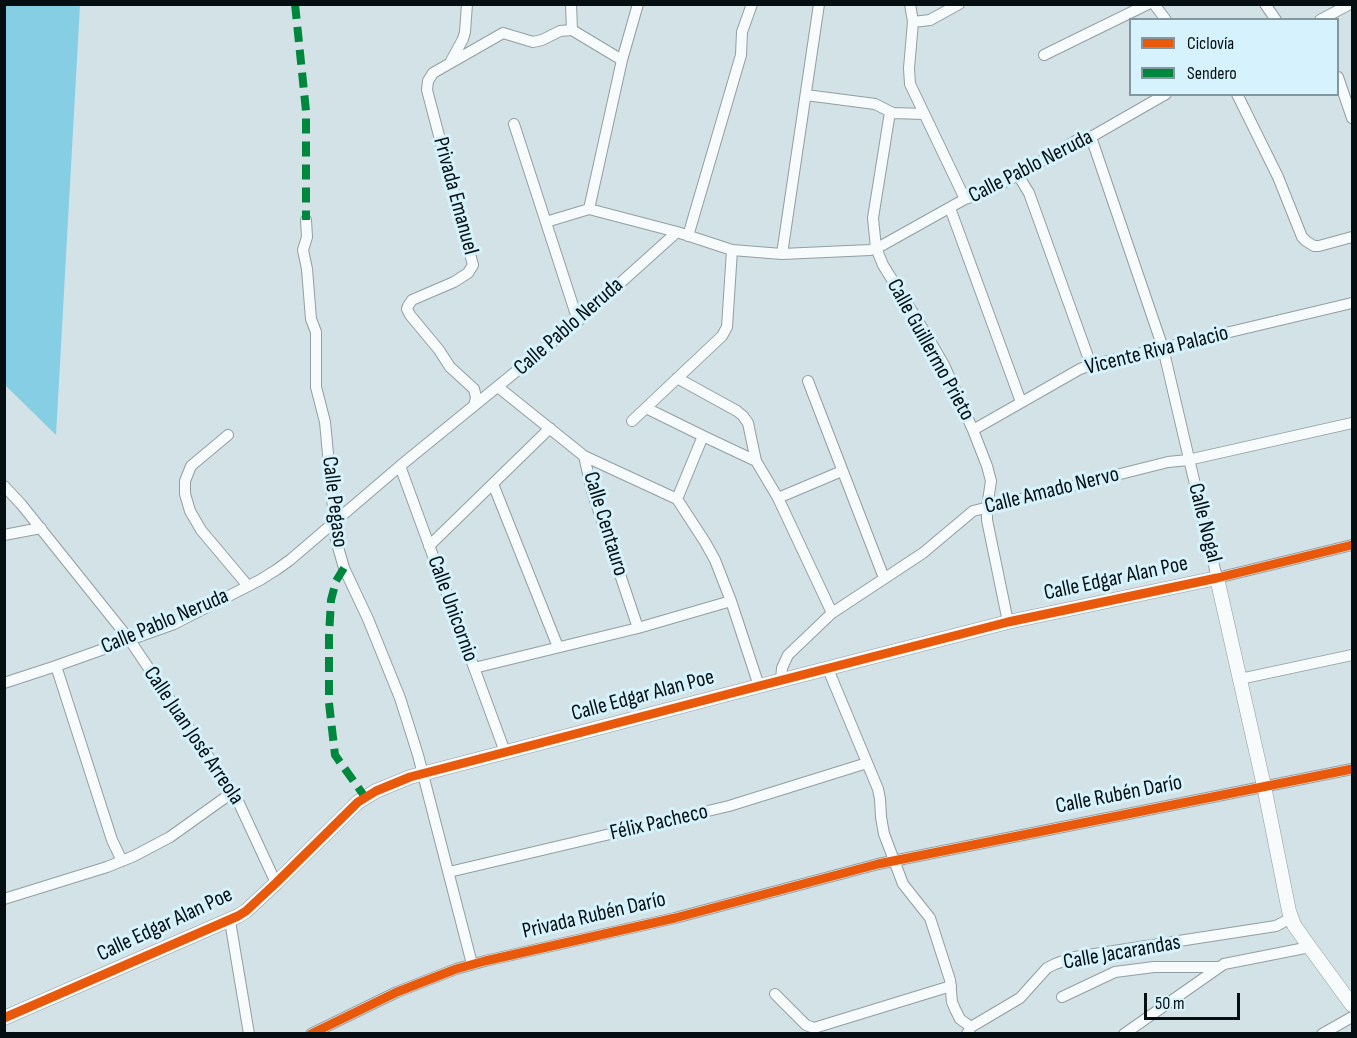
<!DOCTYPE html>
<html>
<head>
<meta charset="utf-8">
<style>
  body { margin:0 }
  #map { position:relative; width:1357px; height:1038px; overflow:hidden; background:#d2e2e7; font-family:"Sofia Sans Condensed",sans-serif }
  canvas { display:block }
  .frame { position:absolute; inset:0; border:6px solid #050e11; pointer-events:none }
  .legend { position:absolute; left:1129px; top:18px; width:210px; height:78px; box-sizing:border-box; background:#d6f3fd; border:2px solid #82979f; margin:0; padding:8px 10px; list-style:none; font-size:18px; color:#050e11 }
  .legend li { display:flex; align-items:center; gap:12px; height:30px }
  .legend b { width:30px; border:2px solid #82979f }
  .scale { position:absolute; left:1144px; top:993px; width:96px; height:27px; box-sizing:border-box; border:3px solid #050e11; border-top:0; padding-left:8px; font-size:18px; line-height:21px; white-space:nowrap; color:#050e11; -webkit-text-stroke:4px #d6f3fd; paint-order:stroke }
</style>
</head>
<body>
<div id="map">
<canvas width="1357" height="1038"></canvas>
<div class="frame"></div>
<ul class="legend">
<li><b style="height:8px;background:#e8590c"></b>Ciclovía</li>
<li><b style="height:8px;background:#00873e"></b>Sendero</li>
</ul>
<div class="scale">50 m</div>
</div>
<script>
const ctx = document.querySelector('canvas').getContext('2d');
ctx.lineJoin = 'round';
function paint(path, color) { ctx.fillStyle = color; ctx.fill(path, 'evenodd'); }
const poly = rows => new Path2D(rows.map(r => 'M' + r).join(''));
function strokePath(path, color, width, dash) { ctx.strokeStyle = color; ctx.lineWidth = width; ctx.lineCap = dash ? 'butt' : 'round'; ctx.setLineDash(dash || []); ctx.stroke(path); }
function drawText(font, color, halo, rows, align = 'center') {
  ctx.font = font + ' "Sofia Sans Condensed",sans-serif'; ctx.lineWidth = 6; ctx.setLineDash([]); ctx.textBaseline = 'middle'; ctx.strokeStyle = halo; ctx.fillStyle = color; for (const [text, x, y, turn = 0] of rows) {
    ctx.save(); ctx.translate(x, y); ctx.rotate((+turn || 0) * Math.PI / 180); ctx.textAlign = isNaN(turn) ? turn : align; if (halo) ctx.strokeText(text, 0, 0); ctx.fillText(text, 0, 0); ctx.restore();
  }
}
const forest = poly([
  [4,5,80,5,56,435,5,385]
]);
const minor = poly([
  [571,4,572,30],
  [910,4,913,22,909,68,910,84,965,199],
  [1154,4,1166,20],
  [1265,4,1276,20],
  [1320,20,1350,4],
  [913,22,930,20,959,4],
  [1044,55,1148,4],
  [451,61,463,39,465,32,467,4],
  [1338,77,1352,118],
  [1237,94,1278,177,1302,237,1306,241,1314,246,1319,246,1352,237],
  [806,95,875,104,893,113,924,114],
  [890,112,873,218,876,248,883,265,926,334,944,365,973,430,987,466,991,481,987,507,987,520,1008,622],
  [514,124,578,321],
  [1091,137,1163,348,1217,578,1352,545],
  [1018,175,1029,193,1091,365],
  [950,208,1021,402],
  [589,209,622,60,638,4],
  [306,220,307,237,303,250,307,269,311,319,316,332,316,387,325,422,336,540,344,568,368,619,400,698,418,755,472,964],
  [546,222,589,209,677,232,732,250,782,254,870,250,881,246,965,199,982,194,1018,175,1079,139,1091,137,1166,94],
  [688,236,741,55,742,32,752,4],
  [782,254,819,4],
  [677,378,737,411,743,416,748,423,756,461],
  [808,381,884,578],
  [498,387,584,456,677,499,705,542,715,560,731,601,759,686],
  [474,406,476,397,474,389,450,367,439,350,410,315,407,309,408,306,412,300,454,282,468,273,473,265,427,90,428,81,433,73,503,33,533,42,542,40,560,31,572,30,622,60],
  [646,408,703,436],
  [632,421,722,336,727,327,732,250],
  [973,430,1080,369,1091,365,1352,303],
  [228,435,191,466,185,481,185,494,190,511,201,530,248,586],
  [584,456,592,491,638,628],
  [400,466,505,752],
  [493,484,558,647],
  [4,486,21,504,129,639,237,799,276,883],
  [778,498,842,471],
  [677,499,703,436,756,461,778,498,832,613],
  [4,535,41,528],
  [429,546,550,428],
  [56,666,112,840,122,861],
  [474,668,638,628,731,601],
  [828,669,878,789,880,799,881,817,884,834,903,884,930,918,950,980,952,1002,955,1009,960,1019,971,1027],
  [1240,679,1352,655],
  [781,680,782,668,788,655,832,613,923,553,973,511,1168,462,1188,460,1352,423],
  [4,683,56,666,174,624,260,580,276,570,290,560,400,466,578,321,677,232],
  [449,872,729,806,867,763],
  [4,899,107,867,134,856,170,837,233,792],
  [230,921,249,1034],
  [775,994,806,1025,814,1028,951,986],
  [1062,997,1115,972,1154,967,1218,967],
  [311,1034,397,992,456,969,485,961,675,918,878,864,1352,769],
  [967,1034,971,1027,1020,998,1047,968,1055,964,1075,957,1276,926,1291,918],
  [1124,1034,1224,964,1310,947],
  [1322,1034,1352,1017]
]);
const tertiary = poly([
  [4,1018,238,916,246,911,276,883,358,802,376,791,410,777,759,686,1008,622,1217,578,1264,786,1289,911,1294,925,1306,942,1352,1005]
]);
const quiet = poly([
  [295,4,306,111,306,220],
  [344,568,336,581,331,600,329,636,329,703,335,755,365,797]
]);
const cycleway = poly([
  [4,1018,238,916,246,911,276,883,358,802,376,791,410,777,759,686,1008,622,1217,578,1352,545],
  [311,1034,397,992,456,969,485,961,675,918,878,864,1352,769]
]);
const streetNames = [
  ["Calle Pablo Neruda",1031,167,-27],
  ["Privada Emanuel",455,196,75],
  ["Calle Pablo Neruda",569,327,-41],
  ["Calle Guillermo Prieto",930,350,61],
  ["Vicente Riva Palacio",1157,351,-14],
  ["Calle Amado Nervo",1052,491,-14],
  ["Calle Pegaso",334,502,83],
  ["Calle Nogal",1204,523,76],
  ["Calle Centauro",605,524,73],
  ["Calle Edgar Alan Poe",1116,579,-12],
  ["Calle Unicornio",452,609,70],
  ["Calle Pablo Neruda",165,622,-23],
  ["Calle Edgar Alan Poe",643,696,-15],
  ["Calle Juan José Arreola",193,736,56],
  ["Calle Rubén Darío",1119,795,-11],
  ["Félix Pacheco",659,823,-13],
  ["Privada Rubén Darío",594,916,-13],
  ["Calle Edgar Alan Poe",165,925,-25],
  ["Calle Jacarandas",1122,953,-10]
];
paint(forest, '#86cee4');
strokePath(minor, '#929ea2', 12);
strokePath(tertiary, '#929ea2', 15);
strokePath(minor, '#f8fbfb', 10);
strokePath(tertiary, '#f8fbfb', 14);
strokePath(quiet, '#00873e', 8, [15, 8]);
strokePath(cycleway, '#e8590c', 9);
drawText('22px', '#050e11', '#d6f3fd', streetNames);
</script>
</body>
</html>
